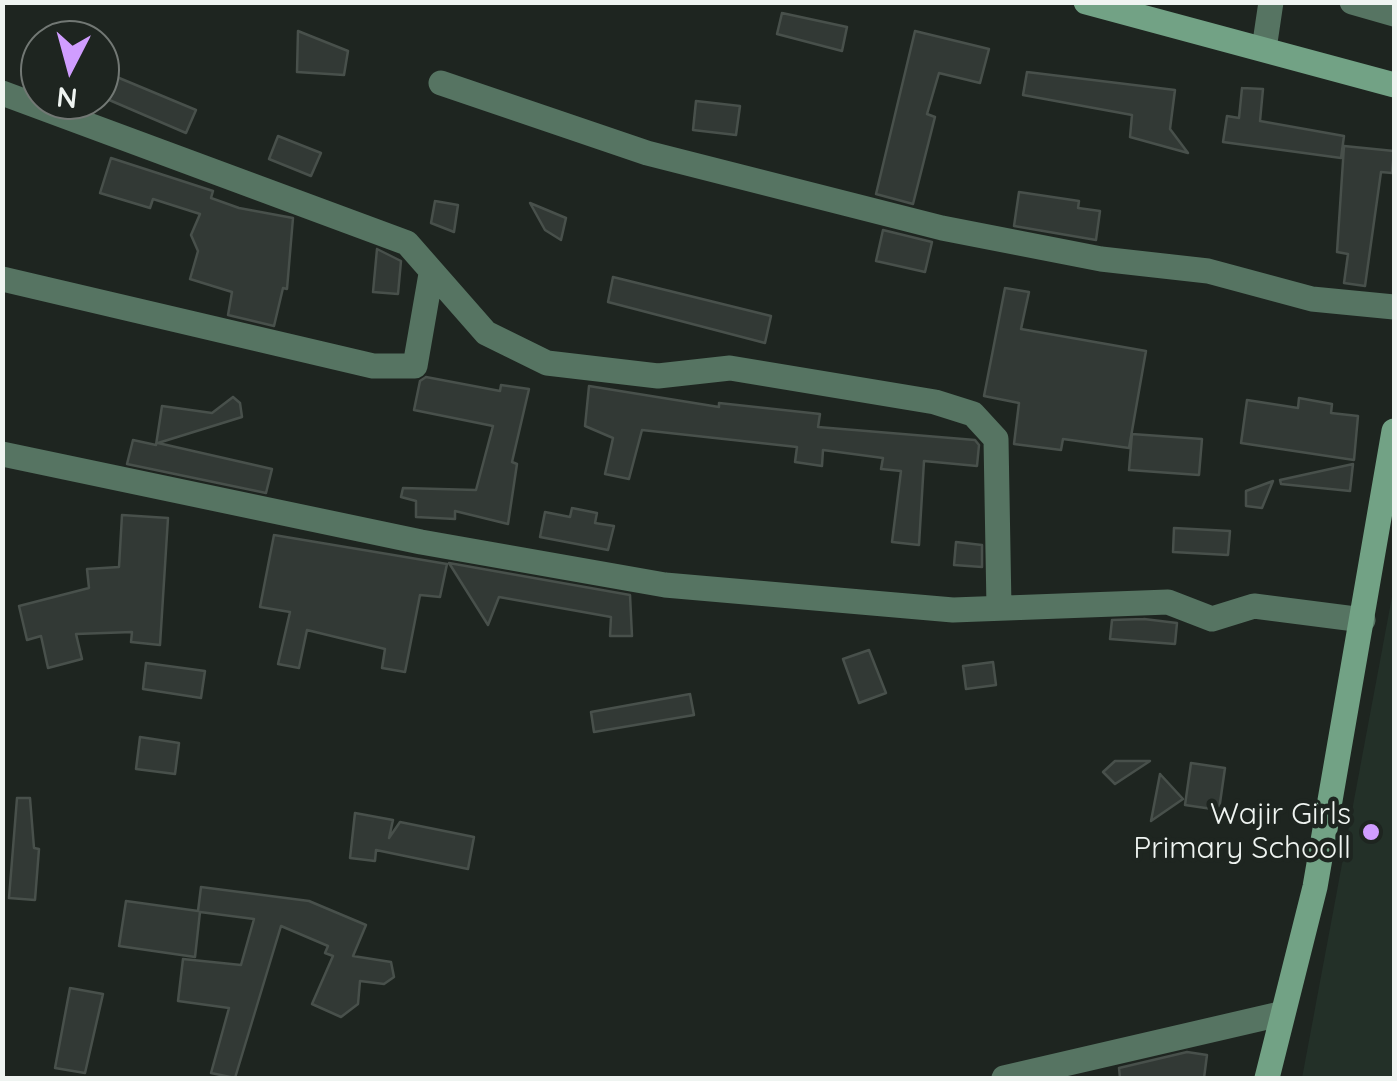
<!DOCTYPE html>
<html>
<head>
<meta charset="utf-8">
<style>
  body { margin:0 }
  #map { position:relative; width:1397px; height:1081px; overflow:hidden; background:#1e2520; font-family:Quicksand,sans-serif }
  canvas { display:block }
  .frame { position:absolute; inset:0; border:5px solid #eff4f1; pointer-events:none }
  .north { position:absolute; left:20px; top:20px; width:100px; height:100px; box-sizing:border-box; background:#1e2520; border:2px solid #727874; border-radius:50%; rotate:186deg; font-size:28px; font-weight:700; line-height:40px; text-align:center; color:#eff4f1 }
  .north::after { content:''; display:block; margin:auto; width:35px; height:45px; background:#d09dff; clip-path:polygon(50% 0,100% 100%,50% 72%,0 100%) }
</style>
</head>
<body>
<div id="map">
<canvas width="1397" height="1081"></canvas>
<div class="frame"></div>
<div class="north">N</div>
</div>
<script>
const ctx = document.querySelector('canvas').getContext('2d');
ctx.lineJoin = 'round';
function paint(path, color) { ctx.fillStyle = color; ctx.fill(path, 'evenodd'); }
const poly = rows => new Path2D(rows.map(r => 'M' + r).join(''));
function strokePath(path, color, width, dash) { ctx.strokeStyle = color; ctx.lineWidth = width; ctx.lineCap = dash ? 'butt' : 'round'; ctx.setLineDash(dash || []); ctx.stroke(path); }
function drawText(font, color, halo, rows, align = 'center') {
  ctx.font = font + ' Quicksand,sans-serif'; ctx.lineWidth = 9; ctx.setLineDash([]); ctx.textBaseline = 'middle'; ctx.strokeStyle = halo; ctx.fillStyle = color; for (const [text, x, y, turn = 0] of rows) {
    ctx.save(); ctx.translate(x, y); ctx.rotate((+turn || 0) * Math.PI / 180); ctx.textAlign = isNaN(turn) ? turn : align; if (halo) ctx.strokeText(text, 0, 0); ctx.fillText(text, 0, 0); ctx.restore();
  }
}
const built = poly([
  [1394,586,1394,1078,1302,1078]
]);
const building = poly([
  [782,13,847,27,842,51,777,34,782,13],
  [298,31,348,51,344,75,297,72,298,31],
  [915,31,989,49,980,83,939,73,927,114,935,117,913,204,876,194,915,31],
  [100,70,196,110,186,133,100,96,100,70],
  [1027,72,1175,90,1170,129,1188,153,1130,137,1132,115,1023,95,1027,72],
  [1242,88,1263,89,1260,121,1344,136,1341,158,1223,142,1227,116,1239,118,1242,88],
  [696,101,740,106,736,135,693,130,696,101],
  [278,136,321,153,311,176,269,159,278,136],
  [1344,146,1394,151,1392,173,1381,172,1365,286,1344,283,1348,254,1337,252,1344,146],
  [111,158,213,191,211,198,239,208,293,218,287,289,283,288,274,326,228,315,232,292,190,279,198,251,191,235,200,214,153,199,150,208,100,193,111,158],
  [1019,192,1079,201,1078,208,1100,211,1096,240,1014,226,1019,192],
  [435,201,458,205,454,232,431,223,435,201],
  [530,203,566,218,561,240,545,230,530,203],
  [883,230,932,242,925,272,876,261,883,230],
  [377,249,401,261,398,294,373,292,377,249],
  [613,277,771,316,765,343,608,302,613,277],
  [1005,288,1029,292,1021,329,1146,351,1129,448,1063,439,1061,450,1014,444,1019,403,984,396,1005,288],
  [426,377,500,391,501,385,529,389,512,462,517,464,508,524,455,511,455,519,416,517,416,501,401,497,403,488,476,490,493,426,414,410,420,381,426,377],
  [589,386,719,407,719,403,820,414,818,427,975,440,979,445,977,466,924,461,919,545,892,542,901,471,881,469,883,458,823,450,822,466,795,462,797,447,642,430,629,479,605,474,613,438,585,426,589,386],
  [233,397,240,403,242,417,158,443,272,469,266,493,127,464,133,440,156,445,162,406,212,413,233,397],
  [1299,398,1332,404,1331,413,1358,416,1354,460,1241,443,1247,400,1298,408,1299,398],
  [1132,434,1202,439,1199,475,1129,470,1132,434],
  [1353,464,1350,491,1281,484,1280,480,1353,464],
  [1273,481,1262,508,1246,506,1246,491,1273,481],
  [572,508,597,513,595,523,614,526,608,550,540,537,545,512,570,517,572,508],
  [122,515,168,518,160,645,131,642,132,632,76,634,82,659,48,668,41,636,27,640,19,606,89,588,87,569,119,567,122,515],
  [1174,528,1230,531,1228,555,1173,552,1174,528],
  [274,535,447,564,440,597,420,595,405,672,382,668,385,649,307,630,299,668,278,664,290,612,260,607,274,535],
  [956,542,982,545,982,567,954,565,956,542],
  [449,563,630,595,632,636,610,636,611,617,499,597,488,625,449,563],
  [1144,619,1177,623,1175,644,1110,639,1112,620,1144,619],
  [869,650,886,693,859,703,843,659,869,650],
  [993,662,996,685,966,689,963,666,993,662],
  [146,663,205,671,201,698,143,689,146,663],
  [690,694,694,715,594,732,591,712,690,694],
  [140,737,179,743,175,774,136,769,140,737],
  [1115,761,1150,761,1115,784,1103,772,1115,761],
  [1191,763,1225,768,1219,810,1185,805,1191,763],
  [1160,774,1183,799,1151,821,1160,774],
  [17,798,30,798,34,848,39,849,35,900,9,898,17,798],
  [355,813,393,820,389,838,400,822,474,837,468,869,376,850,375,861,350,858,355,813],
  [201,887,309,901,366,925,353,956,391,962,394,977,384,984,360,981,358,1004,341,1017,312,1004,333,956,325,953,328,946,281,926,235,1078,211,1073,229,1008,178,1001,183,959,241,965,254,919,200,912,195,957,119,946,126,901,198,911,201,887],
  [70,988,103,994,85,1073,55,1068,70,988],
  [1187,1052,1207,1055,1204,1078,1120,1078,1119,1068,1187,1052]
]);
const street = poly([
  [1352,2,1394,14],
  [1264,49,1271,2],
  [441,83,647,153,942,228,1101,259,1208,271,1312,299,1394,307],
  [2,93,407,243,486,333,547,363,658,376,730,368,935,402,973,414,996,439,999,608],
  [2,279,373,366,415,366,431,274],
  [2,454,421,542,665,585,953,610,1168,602,1212,619,1254,606,1363,620],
  [1004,1078,1280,1014]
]);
const secondary = poly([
  [1086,2,1394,85],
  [1267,1078,1315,887,1394,431]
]);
const markers = [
  [1371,832,10,"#d09dff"]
];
const poiNames = [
  ["Wajir Girls",1351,815],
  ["Primary Schooll",1351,849]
];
paint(built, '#233028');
paint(building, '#323935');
strokePath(building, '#48504b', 2.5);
strokePath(street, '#567462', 25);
strokePath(secondary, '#72a285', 25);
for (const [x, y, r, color] of markers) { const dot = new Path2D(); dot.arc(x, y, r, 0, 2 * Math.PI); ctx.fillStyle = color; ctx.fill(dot); strokePath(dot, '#1e2520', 4); }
drawText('30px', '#eff4f1', '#1e2520', poiNames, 'right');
</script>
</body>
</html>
